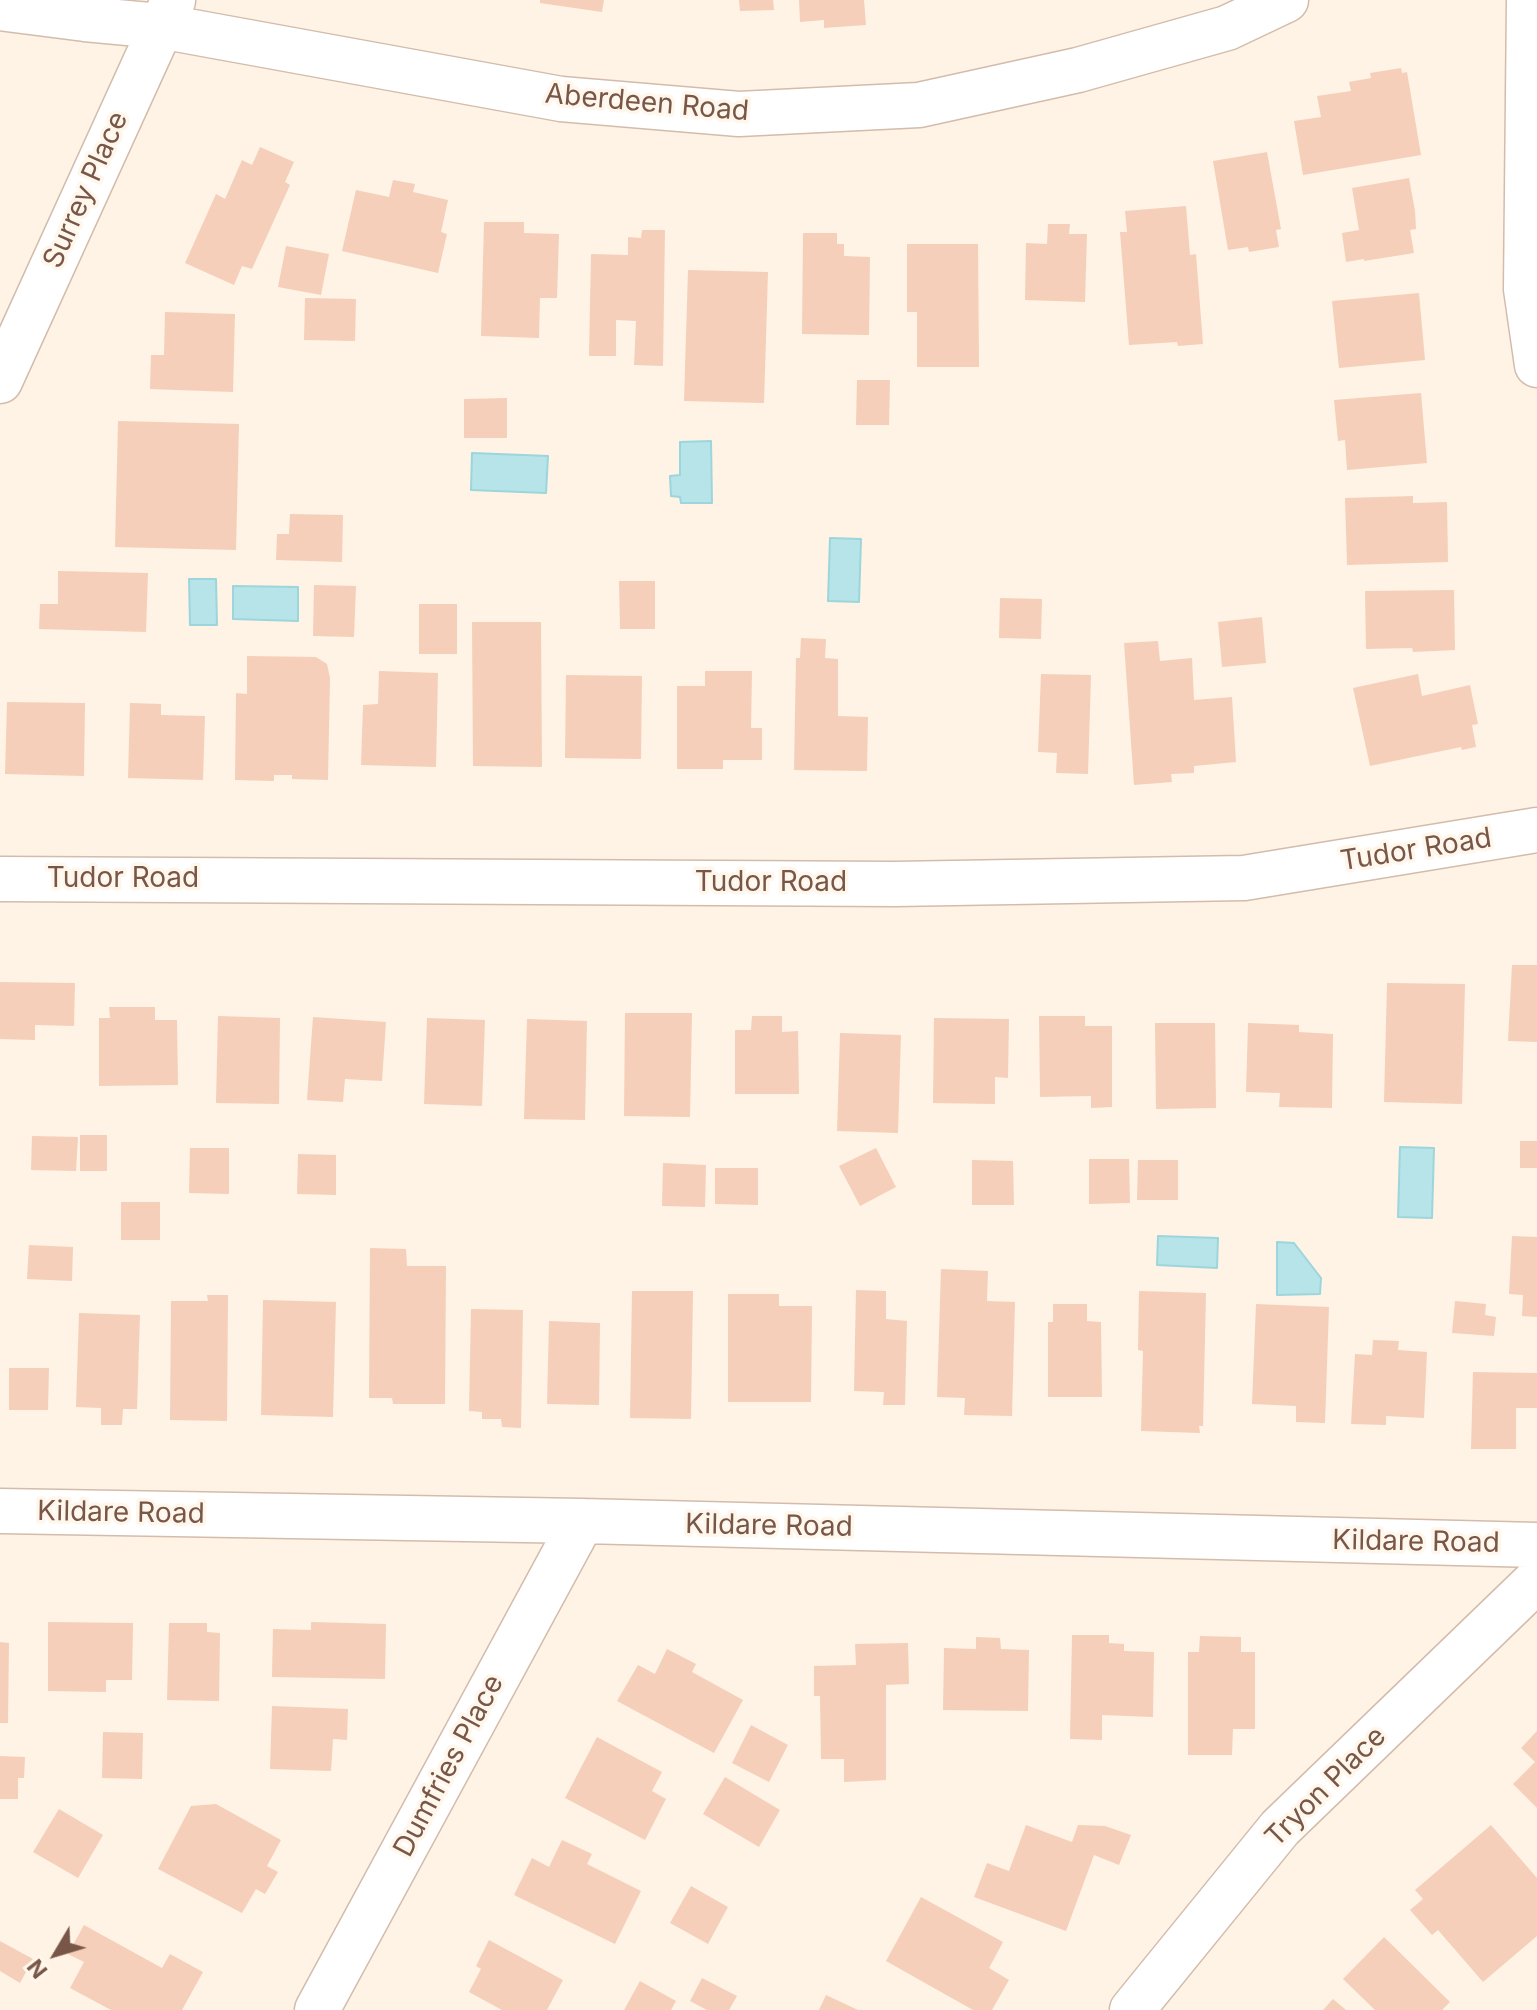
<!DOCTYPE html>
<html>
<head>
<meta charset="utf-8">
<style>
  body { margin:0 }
  #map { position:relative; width:1537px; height:2010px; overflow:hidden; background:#fef3e4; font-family:Inter,sans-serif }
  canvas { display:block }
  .north { position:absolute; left:16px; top:1914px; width:80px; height:80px; -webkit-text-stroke:6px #fff7ec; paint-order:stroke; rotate:232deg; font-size:22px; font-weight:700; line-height:32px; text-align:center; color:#795748 }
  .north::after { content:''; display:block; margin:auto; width:28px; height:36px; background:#795748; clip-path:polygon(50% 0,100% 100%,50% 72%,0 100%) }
</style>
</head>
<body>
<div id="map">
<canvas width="1537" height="2010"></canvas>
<div class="north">N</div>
</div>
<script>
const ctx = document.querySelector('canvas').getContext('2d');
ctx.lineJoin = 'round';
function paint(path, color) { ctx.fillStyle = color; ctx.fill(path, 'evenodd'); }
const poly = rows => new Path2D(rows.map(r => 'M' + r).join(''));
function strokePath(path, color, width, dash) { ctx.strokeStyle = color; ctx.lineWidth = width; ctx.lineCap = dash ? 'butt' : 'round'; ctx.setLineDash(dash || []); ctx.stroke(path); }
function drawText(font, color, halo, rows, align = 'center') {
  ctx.font = font + ' Inter,sans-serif'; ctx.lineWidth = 7; ctx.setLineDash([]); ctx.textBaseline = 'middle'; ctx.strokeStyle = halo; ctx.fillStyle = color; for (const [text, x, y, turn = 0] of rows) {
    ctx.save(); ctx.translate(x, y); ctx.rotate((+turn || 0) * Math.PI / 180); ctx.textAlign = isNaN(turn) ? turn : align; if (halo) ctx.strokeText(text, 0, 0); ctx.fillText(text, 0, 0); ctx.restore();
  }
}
const water = poly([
  [711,441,712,503,681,503,680,497,671,496,670,476,680,475,680,442,711,441],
  [472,453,548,456,546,493,471,490,472,453],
  [830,538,861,539,859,602,828,601,830,538],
  [189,579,216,579,217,625,190,625,189,579],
  [233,586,298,587,298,621,233,619,233,586],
  [1400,1147,1434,1148,1432,1218,1398,1217,1400,1147],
  [1158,1236,1218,1238,1217,1268,1157,1265,1158,1236],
  [1277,1242,1294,1243,1321,1278,1320,1294,1277,1295,1277,1242]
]);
const building = poly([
  [540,0,604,0,602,12,540,3],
  [739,0,773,0,774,10,740,11],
  [799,0,864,0,866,25,824,28,824,20,800,22],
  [1401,68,1402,73,1407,72,1421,155,1303,175,1294,121,1321,117,1317,96,1351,91,1349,82,1371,78,1370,73],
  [260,147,294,162,285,182,290,185,252,269,242,266,234,285,185,263,216,194,225,199,242,160,252,165],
  [1267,152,1281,229,1276,230,1279,247,1249,252,1248,247,1228,250,1213,161],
  [1409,178,1415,211,1416,229,1410,230,1414,253,1364,261,1364,259,1346,262,1342,233,1359,230,1352,188],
  [393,180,415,184,413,192,448,200,441,232,447,234,438,273,342,251,356,190,389,197],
  [1186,206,1190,255,1196,254,1203,344,1178,346,1177,342,1129,345,1120,232,1127,232,1125,211],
  [484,222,524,222,524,233,559,234,557,298,540,298,539,338,481,336],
  [1048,224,1070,224,1069,234,1087,234,1085,302,1025,300,1026,243,1047,244],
  [642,230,665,230,663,366,634,365,636,321,616,320,616,356,589,356,591,254,628,255,628,237,641,238],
  [803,233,837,233,837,244,844,244,844,256,870,257,869,335,802,334],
  [907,244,978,244,979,367,917,367,917,312,907,312],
  [286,246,329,254,321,295,278,287],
  [688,270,768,272,764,403,684,401],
  [1419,293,1425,360,1339,368,1332,301],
  [305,298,356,299,355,341,304,340],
  [165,312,235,314,233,392,150,389,151,355,164,355],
  [857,380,890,380,889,425,856,425],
  [1421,393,1427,463,1347,470,1345,440,1338,441,1334,400],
  [507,398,507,438,464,438,464,399],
  [118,421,239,424,236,550,115,547],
  [1413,496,1413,503,1447,502,1448,562,1347,565,1345,498],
  [290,514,343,515,342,562,276,560,277,534,289,534],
  [58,571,148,573,146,632,39,629,40,604,58,604],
  [619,581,655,581,655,629,620,629],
  [314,585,356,586,354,637,313,636],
  [1454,590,1455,650,1413,652,1412,648,1366,649,1365,591],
  [1000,598,1042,599,1041,639,999,638],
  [419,604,457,604,457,654,419,654],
  [1262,617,1266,663,1222,667,1218,622],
  [472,622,541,622,542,767,473,766],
  [801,638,826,639,825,658,838,659,838,716,868,717,867,771,794,770,796,658,800,658],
  [1158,641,1160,661,1192,658,1194,700,1232,697,1236,762,1194,766,1194,773,1171,774,1172,782,1134,785,1124,643],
  [247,656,316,657,327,664,330,678,328,780,292,779,292,775,274,775,274,781,235,780,236,693,247,694],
  [379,671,438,673,436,767,361,765,363,705,378,704],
  [705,671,752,671,751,728,762,728,762,760,723,760,723,769,677,769,677,686,705,686],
  [1041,674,1091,675,1088,774,1056,773,1057,753,1038,752],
  [1418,674,1422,696,1470,685,1478,724,1472,725,1476,747,1462,750,1461,747,1370,766,1353,688],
  [566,675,642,676,641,759,565,758],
  [7,702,85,703,84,776,5,774],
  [130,703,161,704,161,715,205,716,203,780,128,778],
  [1512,965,1537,965,1537,1042,1508,1041],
  [0,982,75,983,74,1026,35,1025,35,1040,0,1039],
  [1387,983,1465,984,1462,1104,1384,1102],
  [109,1007,155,1007,155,1020,177,1020,178,1085,99,1086,99,1018,110,1018],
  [625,1013,692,1013,690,1117,624,1116],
  [218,1016,280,1018,279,1104,216,1103],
  [752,1016,782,1016,782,1032,798,1031,799,1094,735,1094,735,1030,751,1030],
  [1039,1016,1085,1016,1085,1026,1112,1026,1112,1107,1091,1108,1091,1096,1040,1097],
  [313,1017,386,1022,382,1081,345,1079,343,1102,307,1100],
  [427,1018,485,1020,482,1106,424,1104],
  [934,1018,1009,1019,1008,1078,995,1077,995,1104,933,1103],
  [527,1019,587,1021,585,1120,524,1119],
  [1155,1023,1215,1023,1216,1108,1156,1109],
  [1248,1023,1299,1025,1299,1032,1333,1034,1332,1108,1279,1107,1280,1093,1246,1092],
  [840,1033,901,1035,898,1133,837,1131],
  [80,1135,107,1135,107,1171,80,1171],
  [32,1136,78,1137,76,1171,31,1170],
  [1520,1141,1537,1141,1537,1168,1520,1168],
  [190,1148,229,1148,229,1194,189,1193],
  [876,1148,896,1187,860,1206,839,1166],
  [298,1154,336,1155,336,1195,297,1194],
  [1089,1159,1129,1159,1130,1203,1089,1204],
  [972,1160,1013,1161,1014,1205,972,1205],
  [1138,1160,1178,1160,1178,1200,1137,1200],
  [663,1163,706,1165,705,1207,662,1206],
  [715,1168,758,1168,758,1205,715,1204],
  [121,1202,160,1202,160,1240,121,1240],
  [1512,1236,1537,1237,1537,1317,1522,1316,1523,1295,1509,1294],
  [29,1245,73,1247,72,1281,27,1279],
  [370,1248,406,1249,407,1266,446,1266,445,1404,393,1404,392,1398,369,1398],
  [941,1269,988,1271,987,1301,1015,1302,1012,1416,964,1415,965,1398,937,1397],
  [856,1290,886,1291,886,1319,907,1321,905,1405,883,1405,884,1392,854,1391],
  [632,1291,693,1291,691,1419,630,1418],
  [1139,1291,1206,1293,1203,1426,1199,1426,1200,1433,1141,1431,1143,1351,1138,1350],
  [728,1294,779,1294,779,1306,812,1306,811,1402,728,1402],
  [207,1295,228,1295,227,1421,170,1420,171,1301,208,1301],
  [263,1300,336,1302,333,1417,261,1415],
  [1455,1301,1486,1304,1485,1315,1496,1317,1494,1336,1452,1333],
  [1053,1304,1087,1304,1087,1321,1101,1322,1102,1397,1048,1397,1048,1322,1053,1322],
  [1256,1304,1329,1307,1325,1423,1296,1422,1296,1406,1252,1404],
  [471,1309,523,1310,521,1428,502,1427,501,1419,482,1419,482,1412,469,1411],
  [79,1313,140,1315,137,1409,123,1409,122,1425,101,1425,101,1408,76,1407],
  [549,1321,600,1323,599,1405,547,1404],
  [1373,1340,1399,1341,1398,1350,1427,1352,1424,1418,1386,1416,1386,1425,1351,1424,1355,1354,1372,1355],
  [9,1368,49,1368,48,1410,9,1410],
  [1473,1372,1537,1373,1537,1408,1516,1408,1516,1449,1471,1449],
  [48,1622,133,1623,132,1680,106,1680,106,1692,48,1691],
  [311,1622,386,1624,385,1679,272,1677,273,1629,311,1630],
  [169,1623,207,1623,207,1632,220,1633,219,1701,167,1700],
  [1072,1635,1109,1635,1109,1643,1124,1644,1124,1651,1154,1652,1153,1717,1102,1715,1102,1740,1070,1739],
  [1200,1636,1241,1637,1241,1652,1255,1652,1255,1729,1233,1729,1232,1755,1188,1755,1188,1652,1199,1652],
  [976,1637,1000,1638,1001,1649,1029,1650,1028,1711,943,1710,944,1648,976,1649],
  [0,1642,9,1643,8,1723,0,1723],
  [908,1643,909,1684,886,1685,886,1780,844,1782,844,1759,821,1759,820,1696,814,1696,814,1666,856,1665,855,1644],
  [667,1649,696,1664,692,1672,743,1700,714,1753,617,1701,638,1665,655,1674],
  [272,1706,348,1709,347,1740,333,1739,331,1771,270,1769],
  [751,1725,788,1745,769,1782,732,1763],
  [1537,1731,1537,1808,1513,1784,1535,1762,1521,1748],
  [103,1732,143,1733,142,1779,102,1778],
  [597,1737,662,1772,652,1791,666,1799,645,1840,565,1798],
  [0,1756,25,1757,24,1778,18,1778,18,1799,0,1799],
  [725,1777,780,1810,759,1847,703,1814],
  [216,1804,281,1840,267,1866,278,1872,265,1894,256,1889,242,1913,158,1869,191,1806],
  [59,1809,103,1835,78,1878,33,1852],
  [1026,1825,1072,1842,1078,1825,1105,1826,1131,1835,1119,1865,1094,1855,1066,1931,974,1897,987,1863,1009,1871],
  [1491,1825,1537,1878,1537,1936,1483,1982,1438,1930,1432,1935,1410,1910,1423,1899,1415,1890],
  [562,1840,592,1854,587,1864,641,1891,615,1944,514,1895,532,1858,549,1867],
  [691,1886,728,1907,708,1944,670,1923],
  [921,1897,1003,1942,989,1968,1009,1980,992,2010,973,2010,886,1961],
  [84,1925,162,1968,170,1954,203,1972,182,2010,111,2010,70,1988,84,1962,68,1954],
  [1384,1937,1450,2002,1442,2010,1375,2010,1343,1979],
  [489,1940,563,1980,547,2010,502,2010,469,1992,481,1969,476,1966],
  [0,1941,33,1959,20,1983,0,1971],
  [702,1978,737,1996,729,2010,707,2010,690,2001],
  [640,1981,676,2001,671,2010,624,2010],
  [826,1995,858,2010,819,2010],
  [1333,1999,1346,2010,1323,2010]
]);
const minor = poly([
  [1529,0,1526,289,1537,365],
  [0,8,85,19,160,26,561,99,739,114,919,105,1078,70,1227,28,1286,0],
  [0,381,173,1],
  [0,879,895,884,1244,878,1537,830],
  [0,1511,582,1521,1537,1545],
  [317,2010,582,1521],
  [1132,2010,1280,1828,1537,1580]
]);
const streetNames = [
  ["Aberdeen Road",647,103,5],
  ["Surrey Place",86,190,-66],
  ["Tudor Road",1416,850,-9],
  ["Tudor Road",123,879],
  ["Tudor Road",771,883],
  ["Kildare Road",121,1513,1],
  ["Kildare Road",769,1526,1],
  ["Kildare Road",1416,1542,1],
  ["Dumfries Place",449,1766,-62],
  ["Tryon Place",1326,1787,-45]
];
paint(water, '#b7e4e9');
strokePath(water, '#9dd5dc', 2);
paint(building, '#f5cfba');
strokePath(minor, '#d3bcac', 47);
strokePath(minor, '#fff', 44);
drawText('28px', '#795748', '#fff7ec', streetNames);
</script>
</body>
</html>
